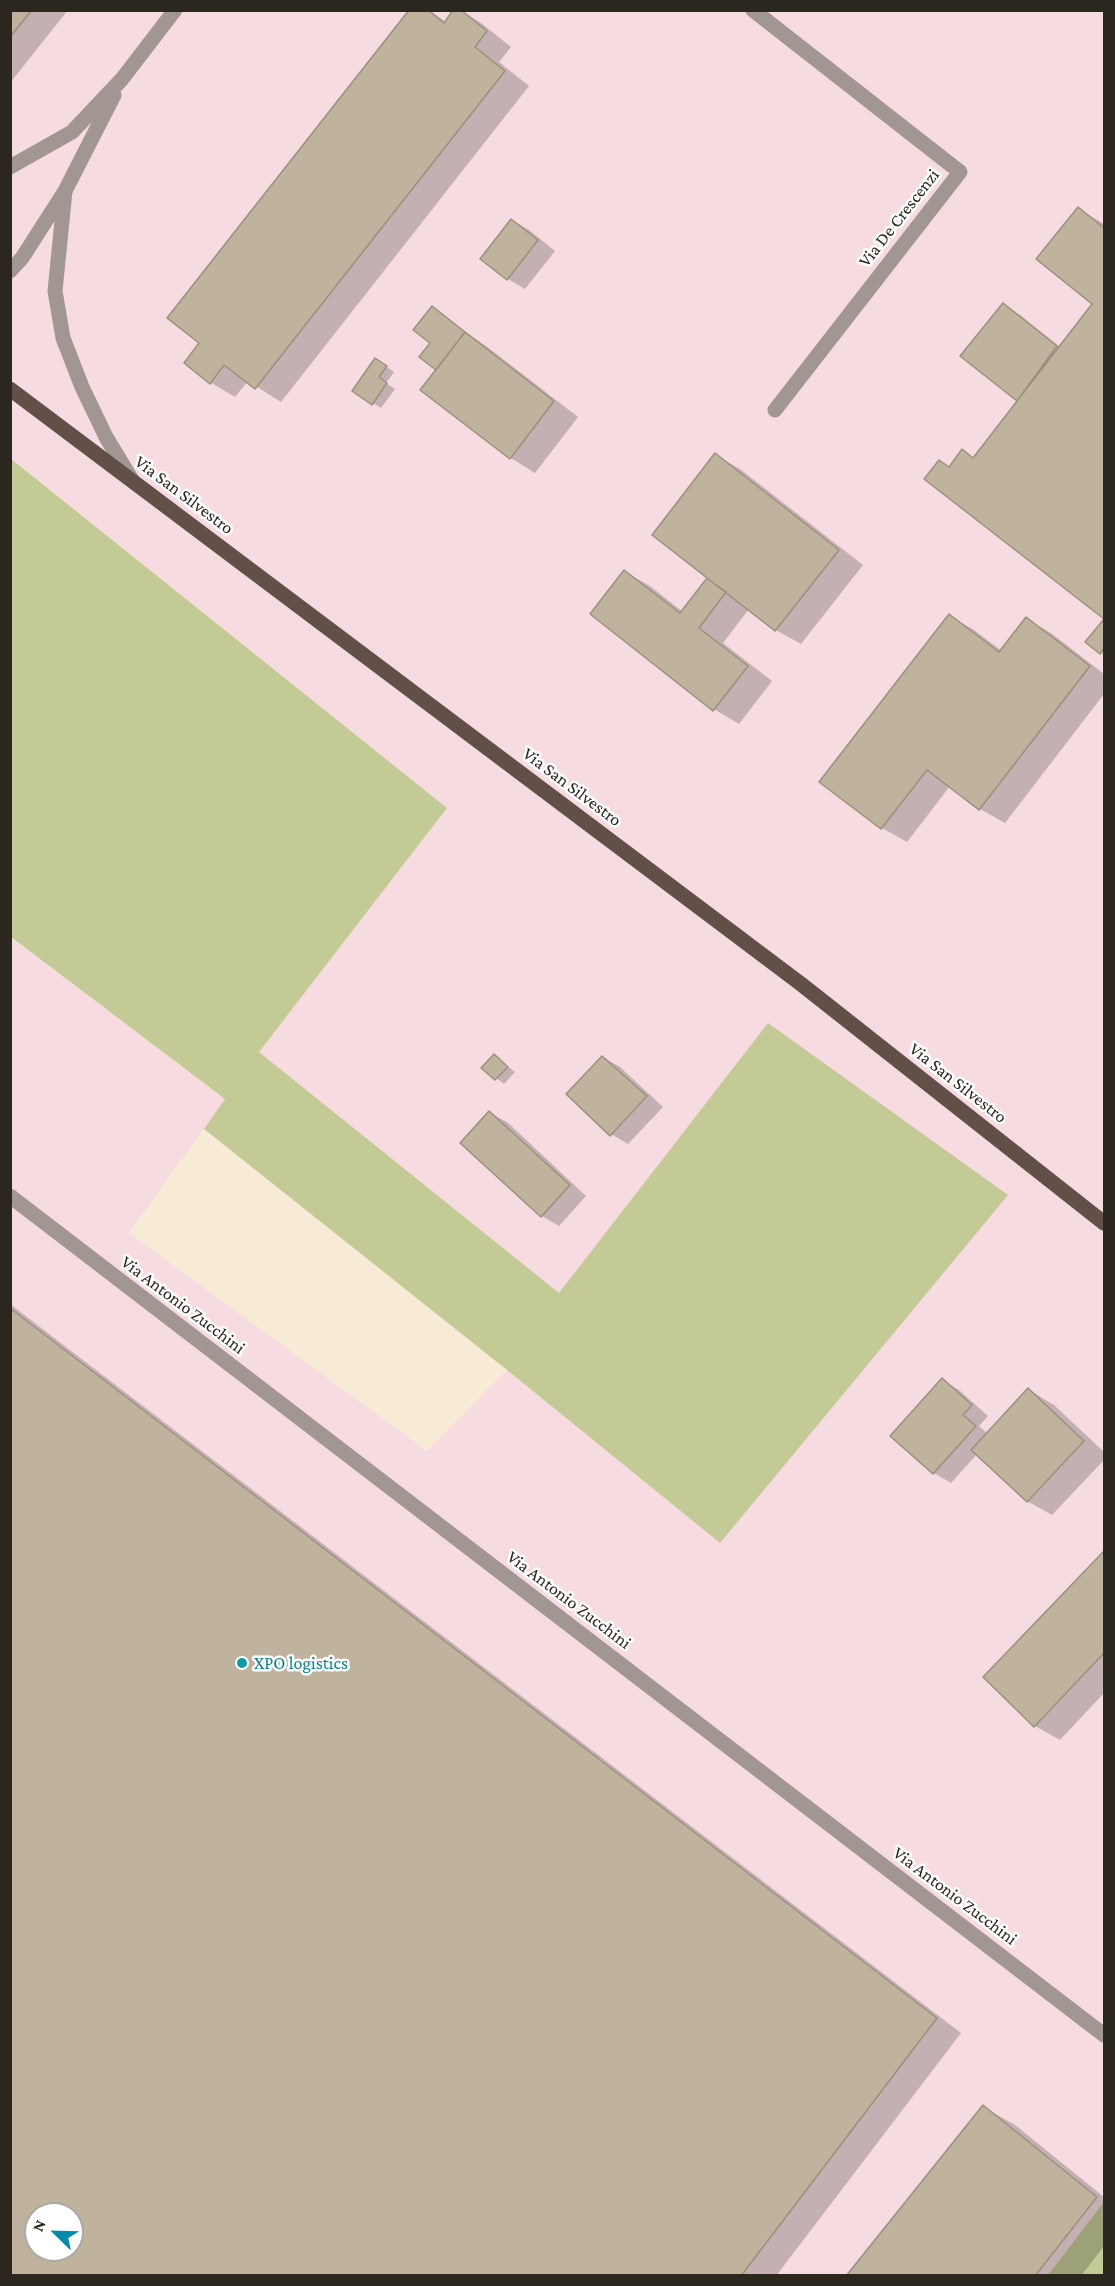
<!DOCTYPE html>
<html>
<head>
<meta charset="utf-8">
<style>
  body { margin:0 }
  #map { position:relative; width:1115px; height:2286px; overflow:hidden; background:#f8ebd5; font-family:"Crimson Pro",serif }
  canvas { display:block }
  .frame { position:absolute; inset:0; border:12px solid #2b271e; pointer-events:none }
  .north { position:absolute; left:24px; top:2202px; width:60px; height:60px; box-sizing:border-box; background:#fff; border:2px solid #aaa9a5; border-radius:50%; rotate:293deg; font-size:16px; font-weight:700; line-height:24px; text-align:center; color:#2b271e }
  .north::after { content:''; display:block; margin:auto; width:21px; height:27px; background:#008baa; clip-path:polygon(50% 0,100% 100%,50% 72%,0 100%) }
</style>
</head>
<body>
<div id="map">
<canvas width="1115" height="2286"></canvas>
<div class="frame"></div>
<div class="north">N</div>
</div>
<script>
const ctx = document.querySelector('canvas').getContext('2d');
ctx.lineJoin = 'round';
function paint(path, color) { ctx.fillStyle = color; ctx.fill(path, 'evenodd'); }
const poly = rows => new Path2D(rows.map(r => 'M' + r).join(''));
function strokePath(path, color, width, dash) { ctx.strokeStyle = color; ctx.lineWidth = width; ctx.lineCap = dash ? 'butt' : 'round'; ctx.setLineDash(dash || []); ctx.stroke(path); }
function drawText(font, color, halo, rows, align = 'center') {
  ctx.font = font + ' "Crimson Pro",serif'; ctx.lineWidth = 5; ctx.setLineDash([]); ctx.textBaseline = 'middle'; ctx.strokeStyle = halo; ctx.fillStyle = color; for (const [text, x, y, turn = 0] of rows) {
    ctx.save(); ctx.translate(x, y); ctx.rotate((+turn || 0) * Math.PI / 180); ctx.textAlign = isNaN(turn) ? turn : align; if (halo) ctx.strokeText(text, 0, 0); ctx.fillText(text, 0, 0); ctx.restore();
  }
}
const industrial = poly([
  [11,11,1104,11,1104,2202,1048,2275,11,2275,10,937,225,1099,129,1233,427,1451,507,1370,719,1542,768,1023,560,1294,259,1052,447,808,11,458],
  [36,2214,72,2214,72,2250,36,2250]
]);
const green = poly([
  [10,458,447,808,259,1052,559,1293,768,1023,1008,1195,720,1543,507,1370,204,1129,225,1099,11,937],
  [1104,2202,1104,2275,1048,2275]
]);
const shadow = poly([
  [10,10,68,10,10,83],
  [411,10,429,10,446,22,460,10,481,23,511,47,499,62,529,86,281,402,248,381,235,397,210,382,201,342],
  [1079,209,1104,224,1104,617,926,479,950,469,962,451,974,458,1019,401,962,356,1003,305,1020,315,1060,347,1094,303],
  [512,220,529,230,555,251,525,289,508,279],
  [432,308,490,349,578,417,535,473,511,458,438,370,432,343],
  [384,365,394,372,386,383,395,389,381,408,354,391],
  [715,455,740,469,863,565,801,644,776,630,749,609,723,643,772,681,739,724,714,709,625,572,650,586,683,612,709,578],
  [949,616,974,630,1002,651,1026,619,1051,633,1104,674,1104,694,1005,823,980,809,950,786,907,842,882,828],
  [1104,620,1104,655,1087,642],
  [494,1056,515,1072,504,1084,484,1068],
  [603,1057,620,1067,663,1107,628,1144,611,1134],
  [490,1113,507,1122,586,1196,559,1226,542,1216],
  [10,1304,961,2033,776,2276,10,2276],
  [36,2214,72,2214,72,2250,36,2250],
  [942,1380,959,1390,988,1416,979,1426,988,1434,1029,1390,1054,1405,1104,1452,1104,1460,1052,1515,1027,1501,977,1454,951,1483,934,1473],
  [1104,1553,1104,1693,1060,1740,1035,1726,985,1677],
  [983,2107,1015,2125,1104,2197,1104,2246,1081,2276,848,2276]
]);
const building = poly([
  [10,10,32,10,10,37,10,10],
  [409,10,428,10,444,23,453,10,461,10,487,31,475,47,505,71,255,389,224,365,210,384,184,363,199,343,167,318,409,10],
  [1078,207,1104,228,1104,648,1100,654,1085,642,1104,619,924,479,939,460,949,467,962,449,973,458,1092,304,1036,259,1078,207],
  [511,219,538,240,507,280,480,259,511,219],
  [1003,303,1057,346,1017,401,960,356,1003,303],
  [432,306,465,332,436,370,419,357,430,343,413,330,432,306],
  [465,332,554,401,510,459,420,390,465,332],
  [375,358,387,366,379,377,387,383,372,405,352,391,375,358],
  [715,453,839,550,775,631,652,535,715,453],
  [624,570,680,613,707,578,726,592,699,628,748,666,713,711,590,614,624,570],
  [949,614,999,652,1026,617,1090,666,979,810,927,770,881,829,819,782,949,614],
  [494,1054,508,1067,495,1080,481,1068,494,1054],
  [602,1056,647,1096,610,1136,566,1094,602,1056],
  [489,1111,570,1185,541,1217,460,1143,489,1111],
  [10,1308,937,2018,741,2276,10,2276,10,1308],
  [36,2214,72,2214,72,2250,36,2250,36,2214],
  [942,1378,972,1405,963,1415,976,1426,933,1474,890,1436,942,1378],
  [1028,1388,1084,1441,1027,1502,971,1450,1028,1388],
  [1104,1551,1104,1653,1034,1727,983,1677,1104,1551],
  [983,2105,1097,2197,1035,2276,846,2276,983,2105]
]);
const minor = poly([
  [753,10,960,172,775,410],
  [10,167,72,132,122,79,175,10],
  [65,191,55,291,63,338,82,387,106,437,132,480],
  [10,271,22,258,65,191,114,95],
  [10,1196,1104,2035]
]);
const primary = poly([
  [10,389,801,984,1104,1223]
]);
const markers = [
  [242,1663,6,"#0f9aa8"]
];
const streetNames = [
  ["Via De Crescenzi",899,218,-52],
  ["Via San Silvestro",184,495,37],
  ["Via San Silvestro",572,787,37],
  ["Via San Silvestro",958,1083,38],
  ["Via Antonio Zucchini",183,1305,37],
  ["Via Antonio Zucchini",569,1600,37],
  ["Via Antonio Zucchini",955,1896,37]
];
const cultureNames = [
  ["XPO logistics",254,1663]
];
paint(industrial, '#f6dbe0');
paint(green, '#c4ca95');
paint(shadow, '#0003');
paint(building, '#bfb39d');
strokePath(building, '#9c907c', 1.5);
strokePath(minor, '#a19692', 15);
strokePath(primary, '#625048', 15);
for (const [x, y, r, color] of markers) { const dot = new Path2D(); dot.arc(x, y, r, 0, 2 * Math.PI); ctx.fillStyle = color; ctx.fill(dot); strokePath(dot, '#fff', 2); }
drawText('18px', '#2b271e', '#fff', streetNames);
drawText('18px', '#0d838f', '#fff', cultureNames, 'left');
</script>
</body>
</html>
